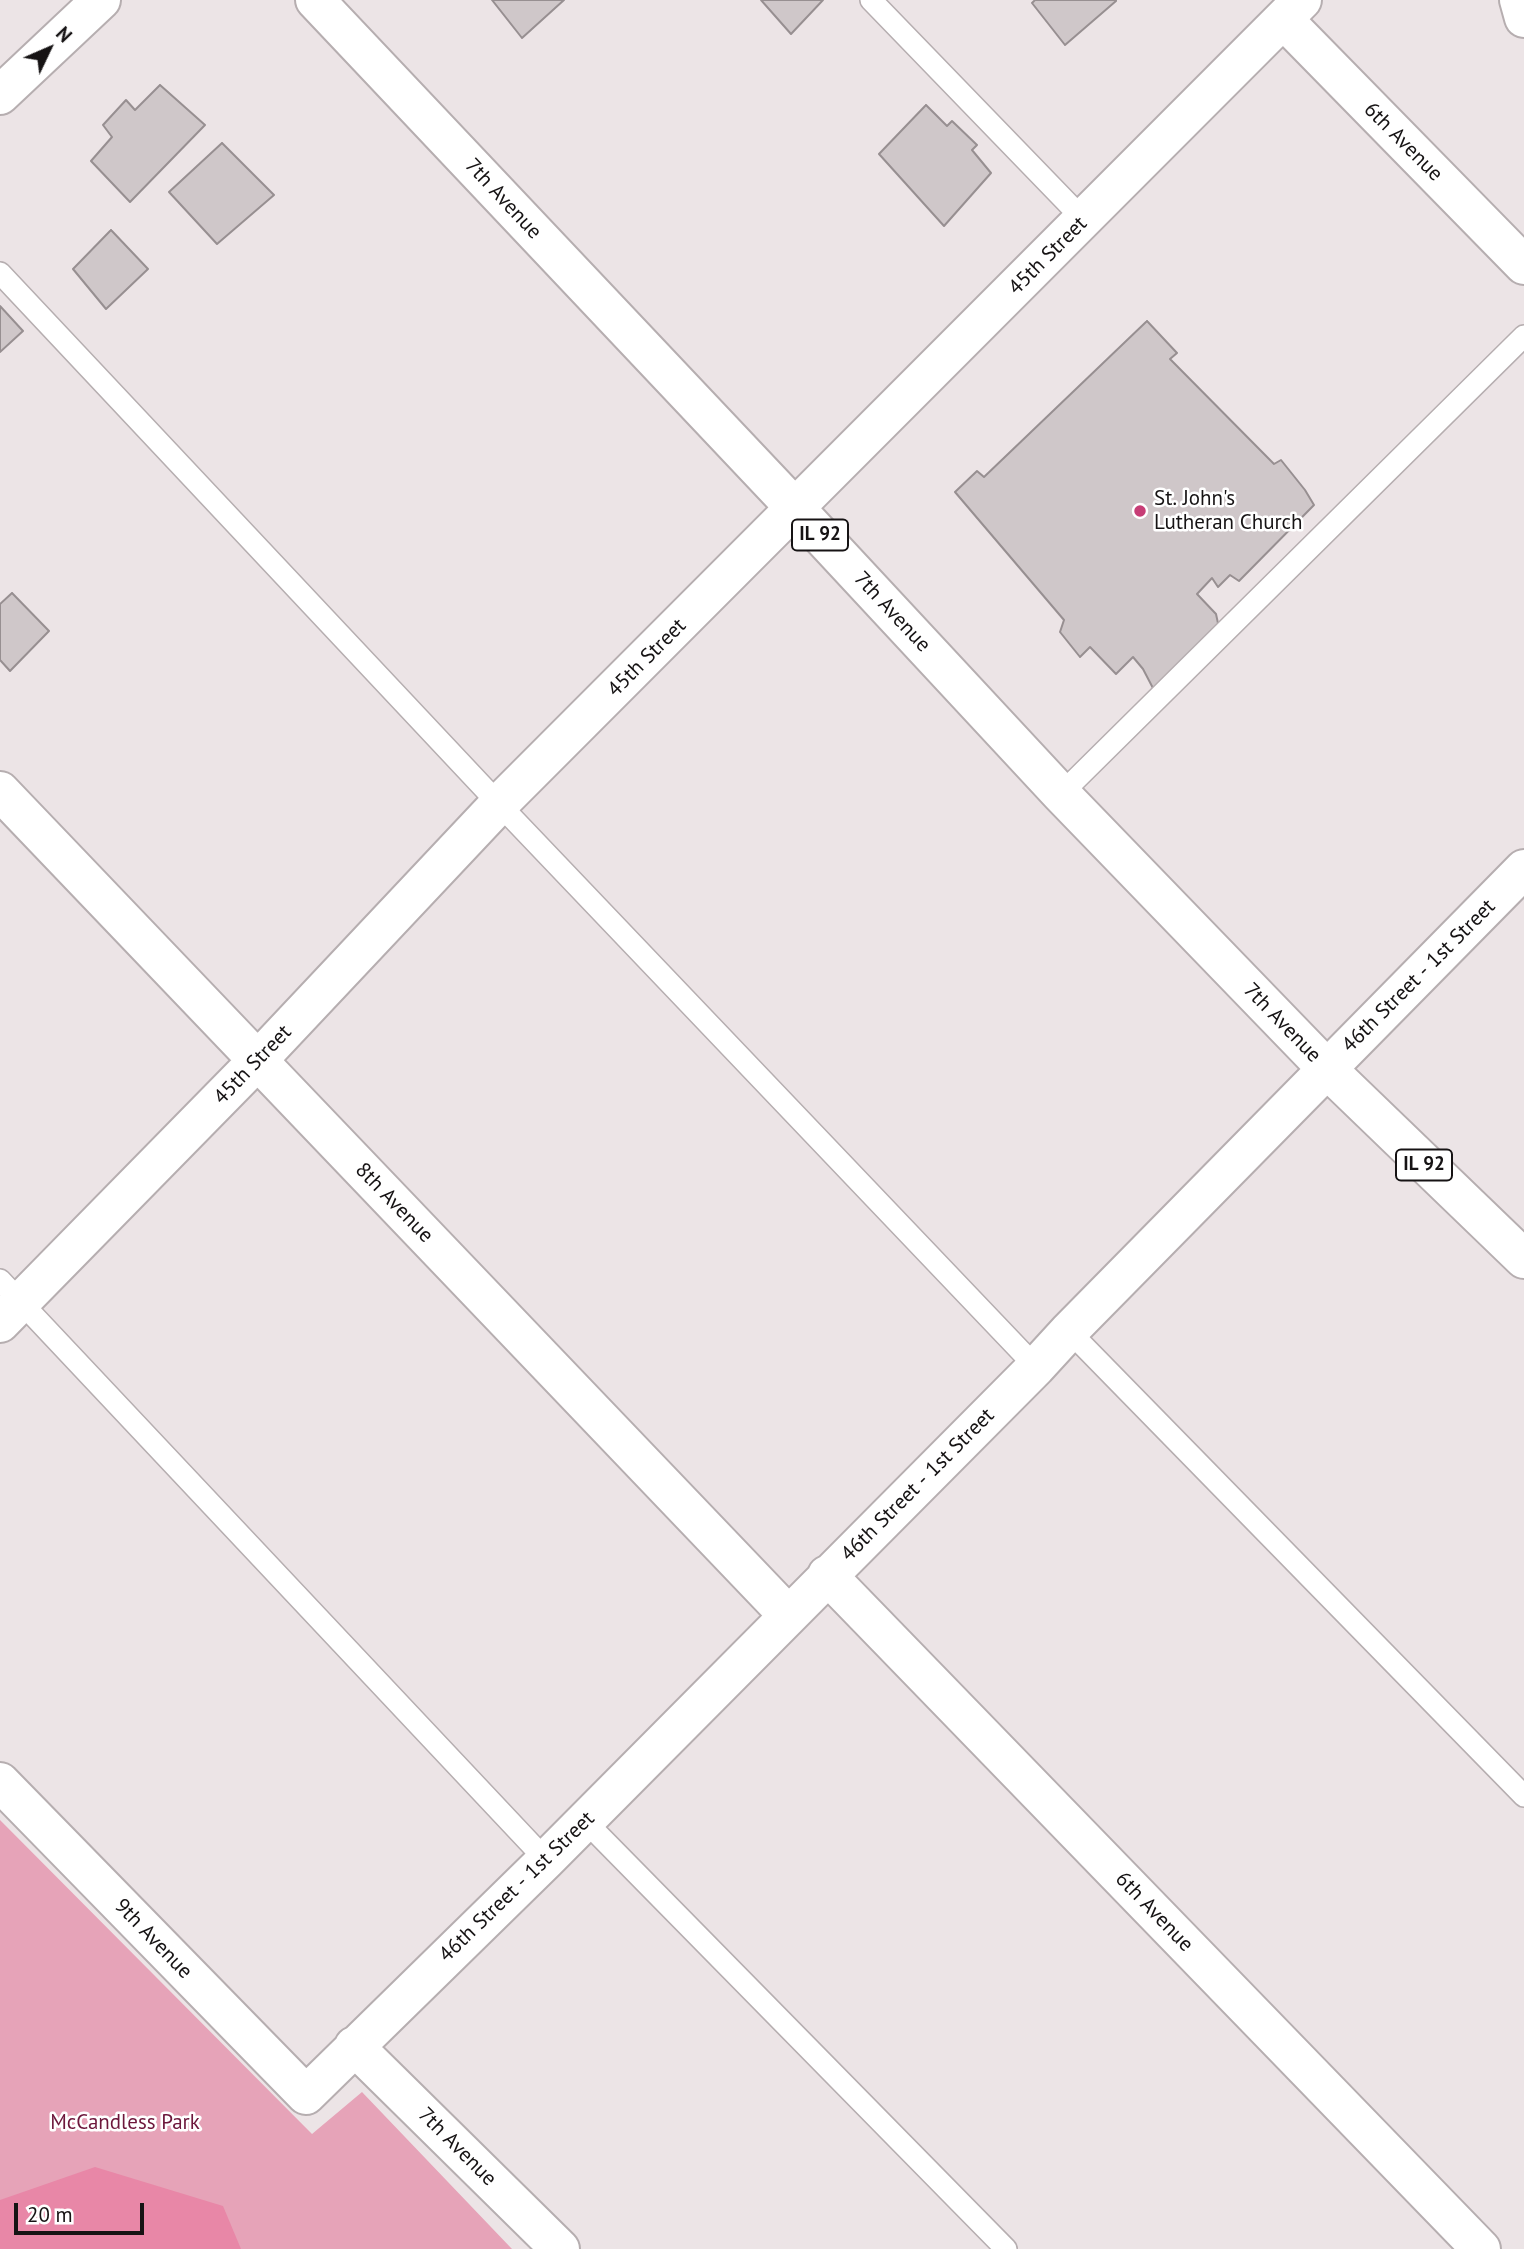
<!DOCTYPE html>
<html>
<head>
<meta charset="utf-8">
<style>
  body { margin:0 }
  #map { position:relative; width:1524px; height:2249px; overflow:hidden; background:#ece4e6; font-family:"PT Sans",sans-serif }
  canvas { display:block }
  .north { position:absolute; left:14px; top:14px; width:70px; height:70px; -webkit-text-stroke:5px #fff; paint-order:stroke; rotate:46deg; font-size:19px; font-weight:700; line-height:28px; text-align:center; color:#161314 }
  .north::after { content:''; display:block; margin:auto; width:24px; height:32px; background:#161314; clip-path:polygon(50% 0,100% 100%,50% 72%,0 100%) }
  .scale { position:absolute; left:14px; top:2203px; width:130px; height:32px; box-sizing:border-box; border:4px solid #161314; border-top:0; padding-left:9px; font-size:21px; line-height:24px; white-space:nowrap; color:#161314; -webkit-text-stroke:5px #fff; paint-order:stroke }
</style>
</head>
<body>
<div id="map">
<canvas width="1524" height="2249"></canvas>
<div class="north">N</div>
<div class="scale">20 m</div>
</div>
<script>
const ctx = document.querySelector('canvas').getContext('2d');
ctx.lineJoin = 'round';
function paint(path, color) { ctx.fillStyle = color; ctx.fill(path, 'evenodd'); }
const poly = rows => new Path2D(rows.map(r => 'M' + r).join(''));
function strokePath(path, color, width, dash) { ctx.strokeStyle = color; ctx.lineWidth = width; ctx.lineCap = dash ? 'butt' : 'round'; ctx.setLineDash(dash || []); ctx.stroke(path); }
function drawText(font, color, halo, rows, align = 'center') {
  ctx.font = font + ' "PT Sans",sans-serif'; ctx.lineWidth = 5; ctx.setLineDash([]); ctx.textBaseline = 'middle'; ctx.strokeStyle = halo; ctx.fillStyle = color; for (const [text, x, y, turn = 0] of rows) {
    ctx.save(); ctx.translate(x, y); ctx.rotate((+turn || 0) * Math.PI / 180); ctx.textAlign = isNaN(turn) ? turn : align; if (halo) ctx.strokeText(text, 0, 0); ctx.fillText(text, 0, 0); ctx.restore();
  }
}
const green = poly([
  [0,1820,312,2134,362,2092,512,2249,0,2249]
]);
const forest = poly([
  [95,2167,223,2206,241,2249,0,2249,0,2200]
]);
const building = poly([
  [492,0,564,0,522,38,492,0],
  [761,0,823,0,791,34,761,0],
  [1035,0,1116,0,1116,1,1065,45,1032,3,1035,0],
  [160,85,205,125,130,202,91,161,112,137,103,125,126,100,135,110,160,85],
  [926,105,947,126,952,121,977,145,972,150,991,173,944,226,879,154,926,105],
  [222,143,274,195,217,244,169,192,222,143],
  [111,230,148,269,106,309,73,269,111,230],
  [0,306,23,331,0,352,0,306],
  [1147,321,1177,353,1170,359,1274,464,1281,460,1305,490,1314,505,1239,581,1230,575,1218,587,1212,578,1197,594,1216,614,1219,628,1155,692,1143,669,1133,657,1116,674,1090,647,1080,657,1060,632,1064,620,955,492,977,471,984,477,1147,321],
  [12,593,49,631,10,671,0,660,0,604,12,593]
]);
const service = poly([
  [871,0,1084,220],
  [0,273,499,804,1036,1367],
  [1061,794,1524,336],
  [0,1280,546,1860],
  [1069,1331,1524,1796],
  [585,1821,1006,2249]
]);
const minor = poly([
  [1283,19,1524,265],
  [0,791,788,1615],
  [0,1323,258,1060,499,804,1302,0],
  [827,1575,1481,2249],
  [0,1782,306,2095,546,1860,1036,1367,1069,1331,1524,869],
  [354,2046,560,2249]
]);
const tertiary = poly([
  [0,95,101,0]
]);
const primary = poly([
  [315,0,796,509,1061,794,1327,1069,1524,1259],
  [1519,0,1524,18]
]);
const markers = [
  [1140,511,7,"#c73d76"]
];
const shields = [
  [820,535,56],
  [1424,1165,56]
];
const shieldNames = [
  ["IL 92",820,535],
  ["IL 92",1424,1165]
];
const streetNames = [
  ["6th Avenue",1403,142,45],
  ["7th Avenue",503,199,47],
  ["45th Street",1048,256,-45],
  ["7th Avenue",892,612,47],
  ["45th Street",647,658,-45],
  ["46th Street - 1st Street",1419,976,-45],
  ["7th Avenue",1282,1023,46],
  ["45th Street",253,1065,-46],
  ["8th Avenue",394,1203,46],
  ["46th Street - 1st Street",918,1485,-45],
  ["46th Street - 1st Street",517,1887,-44],
  ["6th Avenue",1154,1912,46],
  ["9th Avenue",153,1939,46],
  ["7th Avenue",457,2147,45]
];
const poiNames = [
  ["St. John's",1154,499],
  ["Lutheran Church",1154,523]
];
const parkNames = [
  ["McCandless Park",125,2123]
];
paint(green, '#e6a3b8');
paint(forest, '#e887a7');
paint(building, '#cfc7c9');
strokePath(building, '#978f91', 2);
strokePath(service, '#b6aeb0', 24);
strokePath(minor, '#b6aeb0', 42);
strokePath(tertiary, '#b6aeb0', 42);
strokePath(primary, '#b6aeb0', 42);
strokePath(service, '#fff', 21);
strokePath(minor, '#fff', 38);
strokePath(tertiary, '#fff', 38);
strokePath(primary, '#fff', 38);
for (const [x, y, r, color] of markers) { const dot = new Path2D(); dot.arc(x, y, r, 0, 2 * Math.PI); ctx.fillStyle = color; ctx.fill(dot); strokePath(dot, '#fff', 2.5); }
for (const [x, y, w] of shields) { const box = new Path2D(); box.roundRect(x - w / 2, y - 15.5, w, 31, 5); ctx.fillStyle = '#fff'; ctx.fill(box); strokePath(box, '#161314', 2); }
drawText('bold 19px', '#161314', null, shieldNames);
drawText('21px', '#161314', '#fff', streetNames);
drawText('21px', '#161314', '#fff', poiNames, 'left');
drawText('21px', '#6d173c', '#fff', parkNames);
</script>
</body>
</html>
